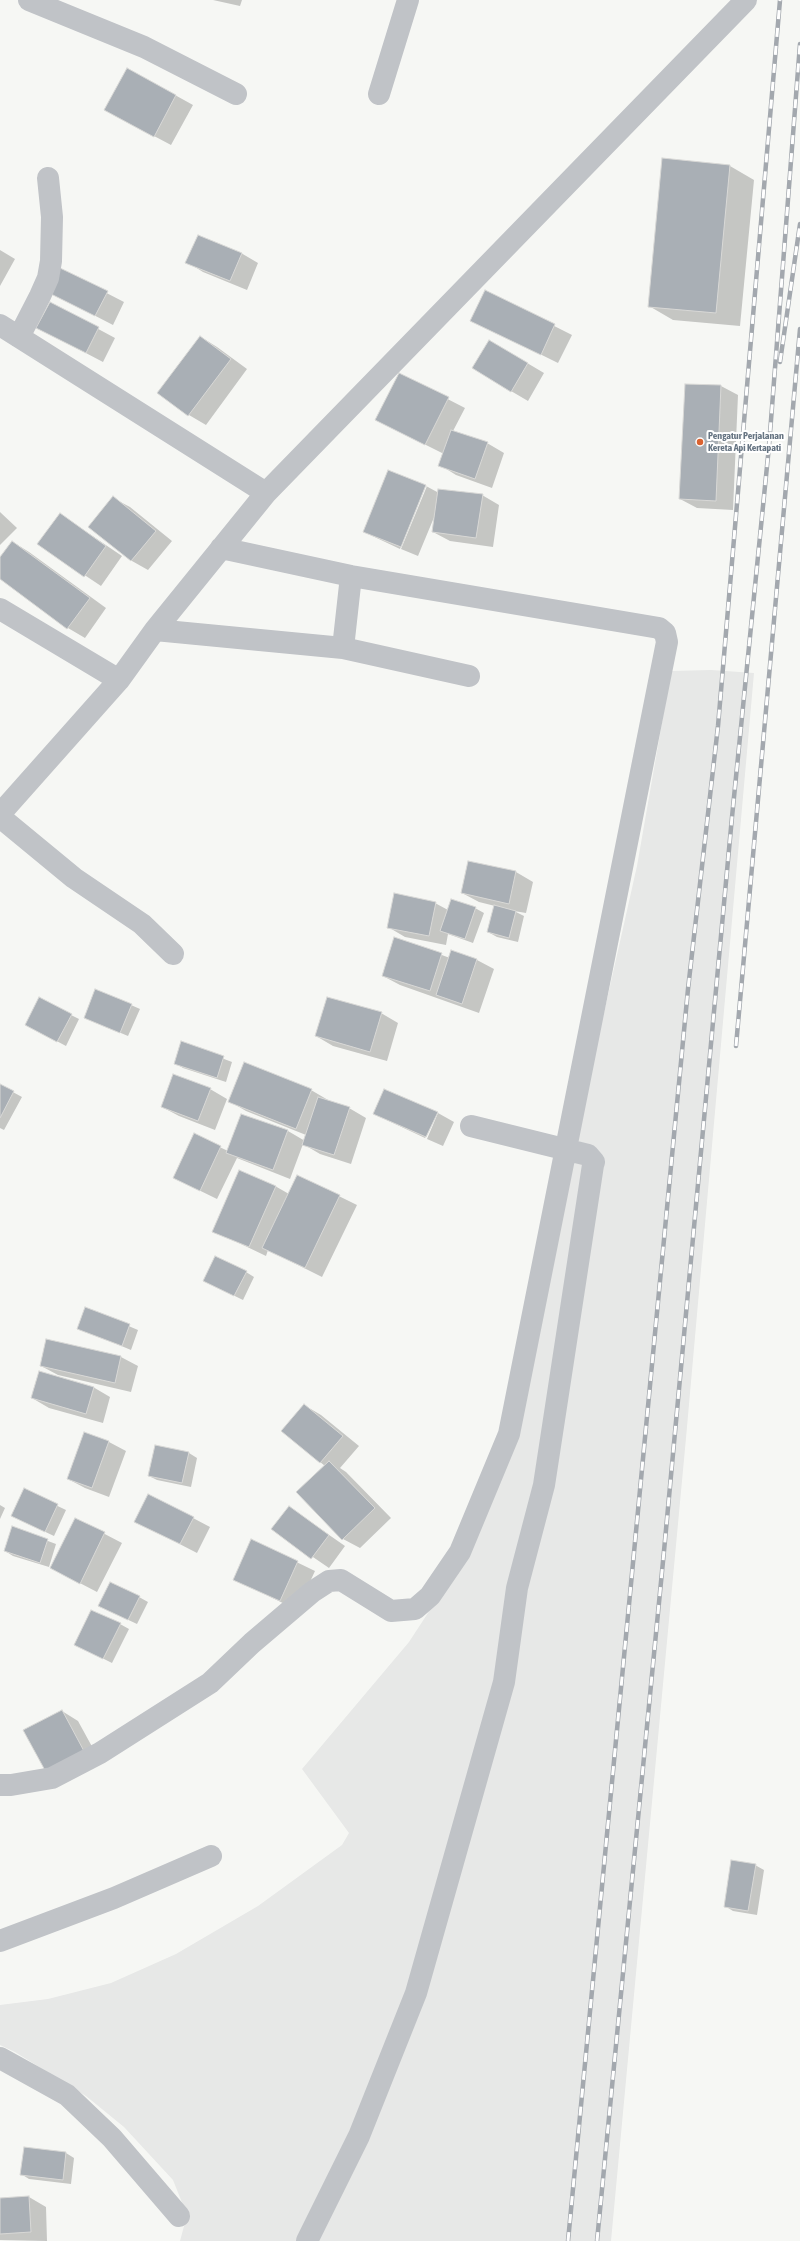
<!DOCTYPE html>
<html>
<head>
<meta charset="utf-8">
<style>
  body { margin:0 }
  canvas { display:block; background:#f6f7f4 }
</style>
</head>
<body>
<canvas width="800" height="2241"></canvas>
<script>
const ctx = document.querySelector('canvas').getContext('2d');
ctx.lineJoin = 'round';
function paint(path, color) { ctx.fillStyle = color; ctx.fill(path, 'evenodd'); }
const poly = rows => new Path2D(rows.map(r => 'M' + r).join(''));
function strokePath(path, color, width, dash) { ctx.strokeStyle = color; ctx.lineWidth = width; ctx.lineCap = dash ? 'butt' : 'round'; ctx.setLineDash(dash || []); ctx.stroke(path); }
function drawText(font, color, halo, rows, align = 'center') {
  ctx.font = font + ' "Asap Condensed",sans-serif'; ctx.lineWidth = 4; ctx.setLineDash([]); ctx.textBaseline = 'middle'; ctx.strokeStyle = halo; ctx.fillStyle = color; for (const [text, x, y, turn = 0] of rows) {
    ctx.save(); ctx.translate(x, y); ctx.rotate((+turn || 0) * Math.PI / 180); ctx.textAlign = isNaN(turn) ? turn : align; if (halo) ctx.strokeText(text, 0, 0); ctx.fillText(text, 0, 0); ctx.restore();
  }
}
const built = poly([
  [711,670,754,673,686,1438,611,2241,180,2241,187,2215,173,2180,124,2127,86,2096,15,2052,0,2045,0,2005,48,1999,111,1983,176,1954,258,1906,342,1845,349,1833,302,1769,409,1642,473,1544,590,1075,637,866,671,671]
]);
const shadow = poly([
  [213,0,242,0,240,6],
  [128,69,193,105,171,145,122,119],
  [730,166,754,180,740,326,673,320,649,306],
  [0,250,15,259,0,286],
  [241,253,258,263,247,290,203,272,187,262],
  [60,269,124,302,113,325,49,292],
  [485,291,572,335,558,363,471,320],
  [50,303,115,338,103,362,38,328],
  [201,337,217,347,247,369,206,425,189,415,159,393],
  [490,341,544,373,528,401,511,391],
  [399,374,465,408,453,431,487,443,504,453,492,488,456,475,440,465,444,454,376,420],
  [721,386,738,395,733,510,697,508,680,499],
  [389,471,426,486,439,493,482,495,499,505,493,547,450,541,433,532,435,515,418,556,401,549,427,486,424,486,400,549,364,532],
  [113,498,130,507,172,541,148,570,132,561,89,526],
  [0,512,17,528,0,545],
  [60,514,122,556,101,586,38,544],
  [13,542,29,552,106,608,85,638,68,628,0,578,0,559],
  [469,862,516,872,533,882,526,913,514,911,524,916,518,942,497,937,488,932,495,906,479,902,462,893],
  [435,903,448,910,475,908,484,913,473,943,448,934,446,945,405,937,388,927],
  [395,938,450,958,452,951,477,960,494,969,479,1013,400,985,383,976],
  [131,1005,140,1009,128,1036,85,1018],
  [381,1013,398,1023,387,1061,333,1046,316,1036],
  [71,1015,79,1019,66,1046,34,1029],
  [182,1043,232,1062,226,1082,183,1068,175,1063],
  [0,1085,22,1097,4,1130,0,1128],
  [210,1089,227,1099,215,1130,179,1116,162,1107],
  [311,1090,328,1100,327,1101,349,1108,366,1118,351,1164,320,1154,303,1144,290,1179,237,1158,217,1199,174,1178,194,1135,228,1151,288,1131,305,1141,306,1135,246,1111,229,1101],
  [384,1090,438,1113,436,1113,425,1138,374,1114],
  [438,1113,454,1122,443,1146,427,1139],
  [298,1176,357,1205,322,1277,268,1250,266,1256,214,1231,275,1186,289,1194],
  [246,1272,254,1277,243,1300,204,1281],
  [86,1308,138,1330,131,1350,78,1328],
  [121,1357,138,1366,131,1392,58,1375,41,1366],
  [93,1387,110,1397,103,1423,49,1408,32,1398],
  [304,1405,321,1415,359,1446,340,1468,346,1472,391,1518,360,1548,343,1539,325,1466,282,1431],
  [85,1433,109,1442,126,1451,109,1497,85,1488,68,1479],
  [189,1453,197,1458,191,1487,157,1480,149,1476],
  [24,1490,66,1510,54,1536,20,1520],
  [0,1505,5,1508,0,1519],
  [289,1507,345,1546,329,1568,272,1529],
  [193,1518,210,1527,197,1553,135,1521],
  [76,1519,122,1543,97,1592,51,1568],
  [13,1528,56,1544,49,1567,13,1556,5,1551],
  [251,1540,315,1571,297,1610,234,1579],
  [139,1597,148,1602,137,1624,107,1610],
  [120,1624,129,1629,112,1663,84,1649],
  [62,1711,78,1721,101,1763,65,1783],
  [755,1865,764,1870,757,1915,733,1911,725,1906],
  [66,2153,74,2158,71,2184,29,2179,21,2174],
  [29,2197,46,2207,47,2241,0,2240,0,2199]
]);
const building = poly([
  [127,68,176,95,154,137,104,110,127,68],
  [662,158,730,165,716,313,648,307,662,158],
  [198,235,242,253,230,281,185,263,198,235],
  [60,268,108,291,95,316,47,292,60,268],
  [485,290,555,324,541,355,470,321,485,290],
  [50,302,99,327,86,353,36,328,50,302],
  [200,336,231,359,188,416,157,393,200,336],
  [489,340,528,363,511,392,472,368,489,340],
  [399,373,449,397,425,445,375,420,399,373],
  [685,384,721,385,716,501,679,499,685,384],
  [451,430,488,442,475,479,438,466,451,430],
  [388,470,426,485,401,547,363,532,388,470],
  [438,489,483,494,476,538,432,532,438,489],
  [113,496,156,531,131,561,88,527,113,496],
  [60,513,106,546,84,577,37,544,60,513],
  [12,541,90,598,67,629,0,579,0,557,12,541],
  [468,861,516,871,509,904,461,893,468,861],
  [394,893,436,902,429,936,387,928,394,893],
  [451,899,476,907,465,939,440,931,451,899],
  [494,905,516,911,509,938,487,932,494,905],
  [394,937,442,953,430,991,382,976,394,937],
  [451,950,477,959,462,1004,436,995,451,950],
  [95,989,132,1004,120,1033,84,1018,95,989],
  [39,997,72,1014,57,1042,25,1025,39,997],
  [327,997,382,1012,370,1052,315,1036,327,997],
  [181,1041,224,1056,217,1078,174,1064,181,1041],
  [244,1062,312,1089,296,1129,228,1102,244,1062],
  [173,1074,211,1088,198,1121,161,1107,173,1074],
  [0,1084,14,1091,0,1118,0,1084],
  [384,1089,438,1112,426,1137,373,1114,384,1089],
  [318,1097,350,1107,334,1155,302,1145,318,1097],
  [241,1114,288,1130,273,1170,226,1153,241,1114],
  [194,1133,221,1146,200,1191,173,1178,194,1133],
  [239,1170,276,1186,249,1247,212,1232,239,1170],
  [297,1175,340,1195,305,1268,262,1248,297,1175],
  [215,1256,247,1271,234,1296,203,1281,215,1256],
  [85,1307,130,1324,122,1346,77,1329,85,1307],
  [46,1339,121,1356,115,1383,40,1366,46,1339],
  [39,1371,94,1387,86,1414,31,1398,39,1371],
  [304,1404,343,1436,320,1463,281,1431,304,1404],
  [84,1432,109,1441,92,1488,67,1479,84,1432],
  [155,1445,189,1452,182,1483,148,1476,155,1445],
  [329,1461,375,1508,342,1540,296,1492,329,1461],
  [24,1488,58,1504,45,1532,11,1516,24,1488],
  [148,1494,194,1517,180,1544,134,1522,148,1494],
  [289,1506,329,1535,311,1559,271,1529,289,1506],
  [75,1518,105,1532,80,1584,50,1568,75,1518],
  [12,1526,48,1539,40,1563,4,1551,12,1526],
  [251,1539,298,1561,280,1601,233,1580,251,1539],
  [110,1582,140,1596,128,1620,98,1606,110,1582],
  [91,1610,121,1623,103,1659,74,1645,91,1610],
  [62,1710,85,1753,47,1774,23,1730,62,1710],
  [731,1860,756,1864,748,1911,724,1907,731,1860],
  [24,2147,66,2152,63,2180,20,2175,24,2147],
  [29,2196,31,2232,0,2234,0,2198,29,2196]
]);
const minor = poly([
  [29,0,144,47,236,94],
  [379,94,408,0],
  [0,325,266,493],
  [19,337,40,296,48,278,51,261,52,217,48,178],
  [0,609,119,680],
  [155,630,343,648,469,676],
  [343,648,351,576],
  [0,814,119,680,155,630,266,493,746,0],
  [0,817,74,878,142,924,173,954],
  [0,1785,11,1785,52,1778,100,1753,210,1683,252,1643,312,1592,329,1581,341,1580,391,1611,415,1609,430,1596,460,1552,509,1434,667,642,665,633,659,628,351,576,221,548],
  [0,1941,114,1898,211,1856],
  [0,2058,67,2095,112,2138,179,2216],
  [307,2241,359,2136,416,1993,504,1682,517,1588,544,1485,593,1165,594,1162,588,1155,471,1126]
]);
const rail = poly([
  [780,362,800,224],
  [736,1046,800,329],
  [568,2241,688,989,718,726,780,0],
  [597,2241,664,1551,732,817,769,446,800,44]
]);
const markers = [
  [700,442,4,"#da6230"]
];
const poiNames = [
  ["Pengatur Perjalanan",708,436],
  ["Kereta Api Kertapati",708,448]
];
paint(built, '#e7e8e7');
paint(shadow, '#0003');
paint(building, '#a9afb5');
strokePath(building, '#d8d8d6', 1);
strokePath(minor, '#c0c3c7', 22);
strokePath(rail, '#a3a8ae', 4.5);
strokePath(rail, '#fff', 3, [9]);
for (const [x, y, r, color] of markers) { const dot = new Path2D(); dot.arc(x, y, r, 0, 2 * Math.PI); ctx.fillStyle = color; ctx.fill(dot); strokePath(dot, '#fff', 1.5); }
drawText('bold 10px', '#677583', '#fff', poiNames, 'left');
</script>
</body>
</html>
